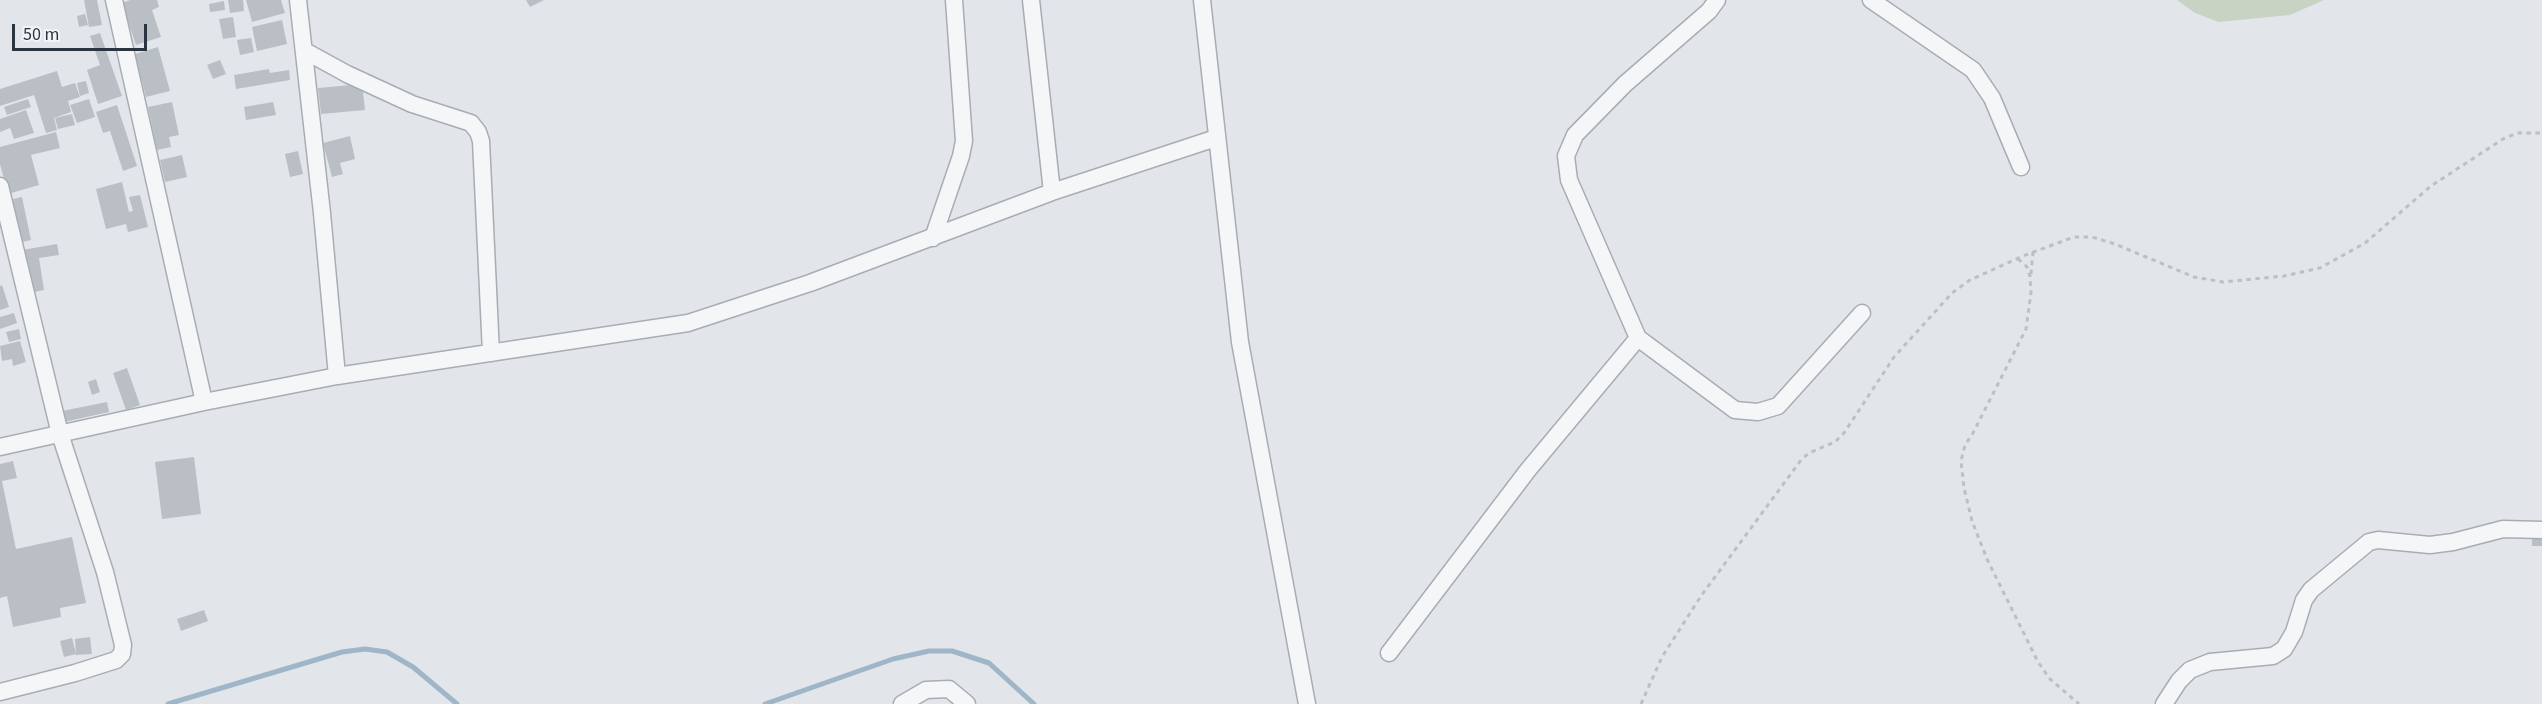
<!DOCTYPE html>
<html>
<head>
<meta charset="utf-8">
<style>
  body { margin:0 }
  #map { position:relative; width:2542px; height:704px; overflow:hidden; background:#e2e6ea; font-family:"Source Sans 3",sans-serif }
  canvas { display:block }
  .scale { position:absolute; left:12px; top:24px; width:135px; height:27px; box-sizing:border-box; border:3px solid #2b3441; border-top:0; padding-left:8px; font-size:18px; line-height:21px; white-space:nowrap; color:#2b3441; -webkit-text-stroke:4px #f2f4f7; paint-order:stroke }
</style>
</head>
<body>
<div id="map">
<canvas width="2542" height="704"></canvas>
<div class="scale">50 m</div>
</div>
<script>
const ctx = document.querySelector('canvas').getContext('2d');
ctx.lineJoin = 'round';
function paint(path, color) { ctx.fillStyle = color; ctx.fill(path, 'evenodd'); }
const poly = rows => new Path2D(rows.map(r => 'M' + r).join(''));
function strokePath(path, color, width, dash) { ctx.strokeStyle = color; ctx.lineWidth = width; ctx.lineCap = dash ? 'butt' : 'round'; ctx.setLineDash(dash || []); ctx.stroke(path); }
const green = poly([
  [2177,0,2324,0,2290,15,2219,22,2195,13]
]);
const stream = poly([
  [168,704,342,652,365,649,387,652,413,667,457,704],
  [765,704,893,659,929,651,952,651,989,663,1034,704]
]);
const building = poly([
  [84,0,97,0,102,25,89,27],
  [130,0,157,0,159,7,152,10,161,37,136,45,122,3],
  [228,0,243,0,244,11,230,13],
  [246,0,281,0,285,13,252,22],
  [526,0,544,0,530,7],
  [224,1,225,10,210,12,209,4],
  [85,14,88,25,79,27,77,16],
  [233,17,236,37,223,39,219,19],
  [282,20,287,44,257,51,252,27],
  [100,33,122,96,98,104,87,70,100,65,90,36],
  [251,38,254,52,240,55,237,40],
  [158,47,170,91,146,97,135,54],
  [220,60,226,74,213,79,207,65],
  [269,69,270,73,289,70,290,80,236,89,234,75],
  [57,71,62,87,75,83,80,97,68,101,71,112,54,118,57,130,46,133,34,95,0,106,0,89],
  [86,81,89,93,80,96,77,83],
  [362,84,365,110,321,114,318,88],
  [28,99,31,107,7,115,4,107],
  [89,99,95,117,77,123,70,105],
  [172,102,179,135,169,137,171,147,157,150,148,107],
  [273,102,276,115,246,120,244,107],
  [117,105,137,166,123,171,110,131,103,133,96,112],
  [26,110,34,133,14,139,10,128,0,132,0,119],
  [72,114,75,125,58,129,55,118],
  [56,132,60,148,31,155,39,185,8,194,0,164,0,147],
  [350,136,355,159,340,163,343,174,332,177,323,143],
  [298,151,303,174,290,177,285,154],
  [182,155,187,177,165,182,160,160],
  [122,182,129,212,133,211,129,197,140,195,148,227,128,232,126,224,106,229,96,189],
  [22,197,31,240,18,243,9,200],
  [57,244,59,255,39,258,44,290,29,293,22,250],
  [2,285,9,307,0,310,0,286],
  [14,313,17,323,0,329,0,317],
  [19,329,21,339,9,342,6,332],
  [20,341,26,362,13,366,12,359,2,361,0,346],
  [127,368,140,405,126,410,113,373],
  [96,379,100,392,92,395,88,382],
  [107,402,109,412,64,422,62,411],
  [194,457,201,514,162,519,155,462],
  [13,461,17,478,2,481,16,549,72,537,86,603,60,608,61,617,13,627,7,596,0,598,0,464],
  [2532,539,2542,539,2542,546,2532,546],
  [204,610,208,621,181,631,177,619],
  [90,637,92,654,76,655,75,639],
  [72,638,76,654,64,657,60,641]
]);
const path = poly([
  [2018,259,2027,267,2030,276,2031,293,2026,329,1973,433,1965,445,1961,461,1964,488,1972,521,1987,559,2038,662,2050,679,2079,704],
  [2031,274,2033,252],
  [1641,704,1662,657,1701,596,1801,460,1809,453,1835,442,1844,433,1894,357,1952,293,1970,280,2023,256,2074,237,2092,237,2115,244,2194,277,2223,282,2284,276,2320,268,2365,243,2431,186,2503,139,2517,133,2542,133]
]);
const minor = poly([
  [114,0,204,402],
  [298,0,322,213,337,376],
  [1031,0,1052,192],
  [1202,0,1240,342,1307,704],
  [1717,0,1709,11,1625,84,1575,135,1566,156,1569,180,1638,338,1735,410,1758,412,1778,406,1862,313],
  [1871,0,1973,70,1992,98,2021,167],
  [305,51,347,74,412,104,471,123,478,132,481,141,491,353],
  [0,186,60,434,105,572,123,645,122,654,116,660,75,673,0,692],
  [933,238,961,156,964,141,954,0],
  [0,447,204,402,337,376,688,323,810,283,1052,192,1216,138],
  [1389,653,1528,470,1638,338],
  [902,704,926,690,949,689,967,704],
  [2164,704,2179,681,2190,670,2210,662,2273,656,2284,649,2294,632,2304,600,2311,590,2369,542,2378,540,2430,545,2453,542,2503,529,2542,530]
]);
paint(green, '#c8d3c4');
strokePath(stream, '#9fb5c8', 5);
paint(building, '#babfc6');
strokePath(minor, '#a7adb4', 19);
strokePath(path, '#bcc0c5', 3, [4.5, 4.5]);
strokePath(minor, '#f5f6f8', 16);
</script>
</body>
</html>
